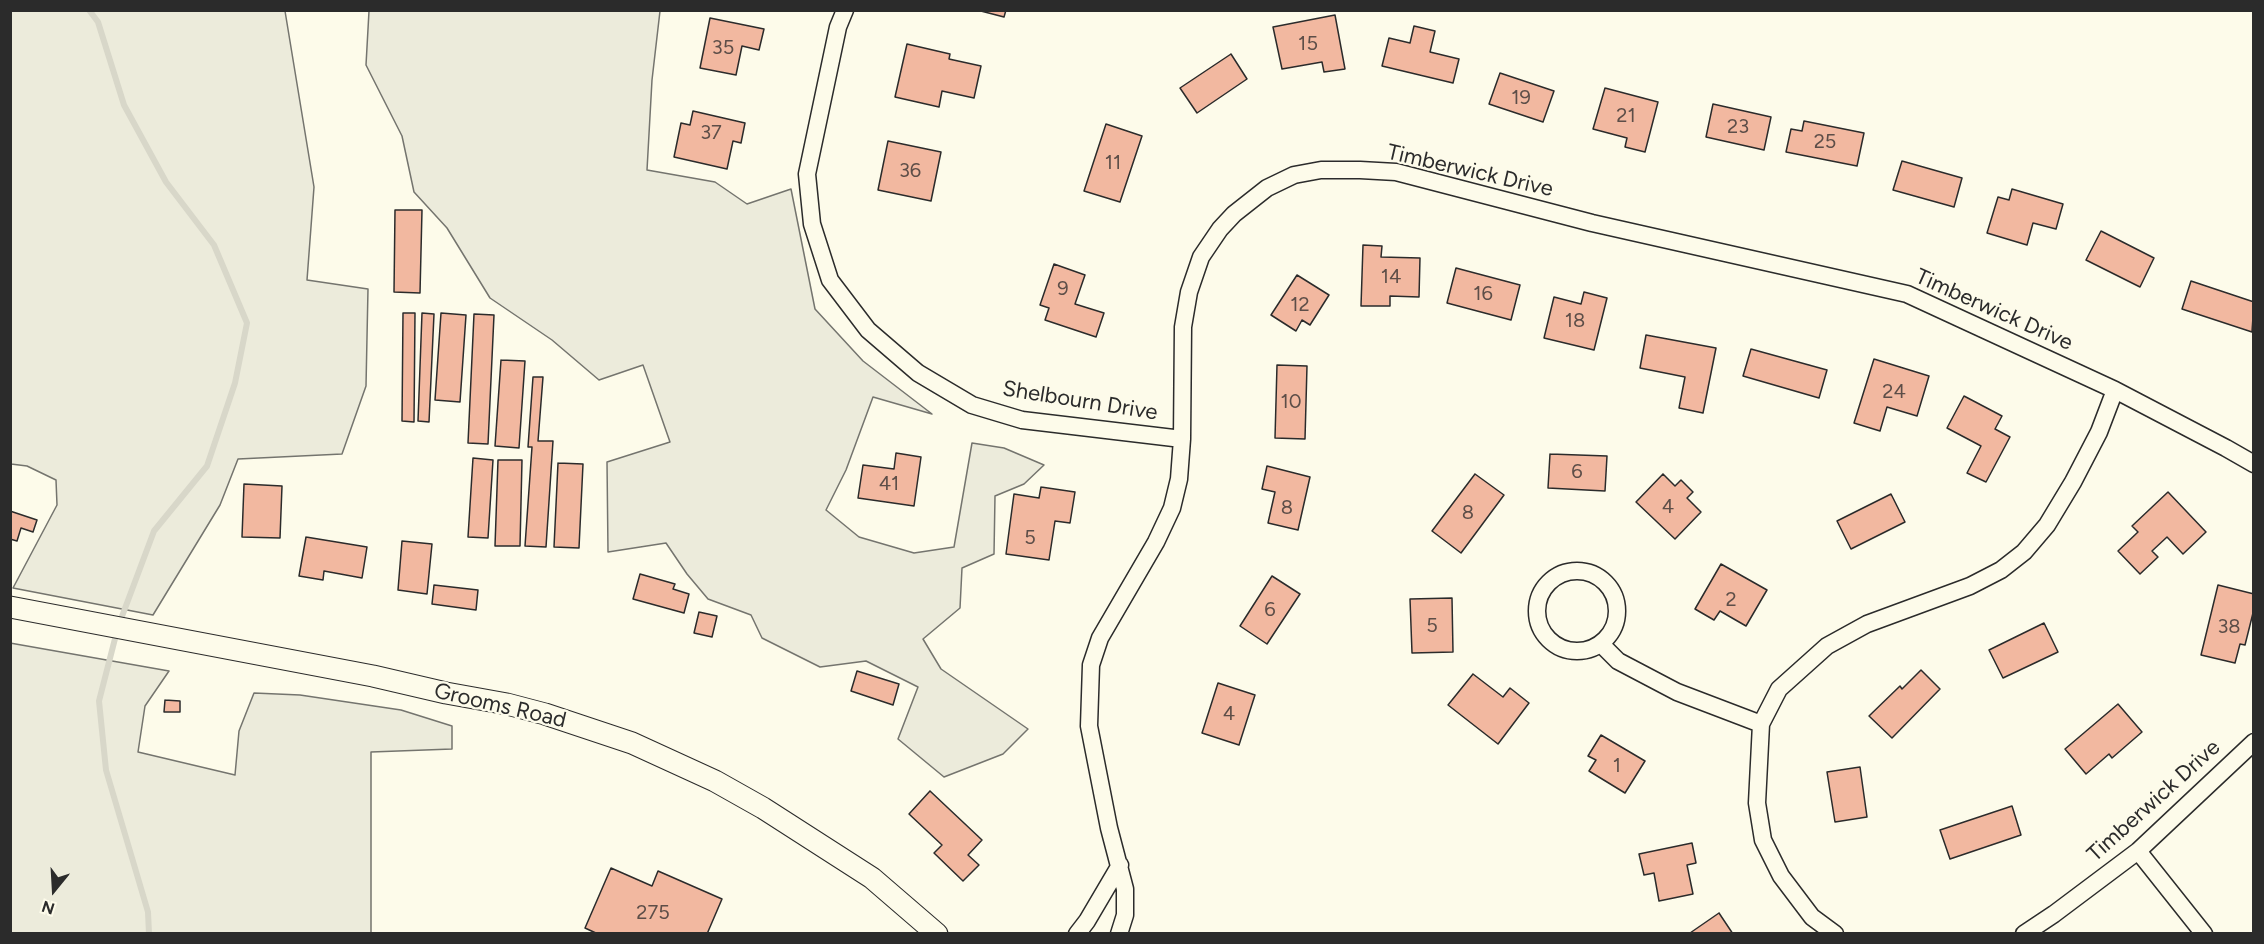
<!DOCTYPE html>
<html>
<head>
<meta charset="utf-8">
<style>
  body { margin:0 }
  #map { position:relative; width:2264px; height:944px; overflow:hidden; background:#fdfbea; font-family:Figtree,sans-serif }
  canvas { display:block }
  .frame { position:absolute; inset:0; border:12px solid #2b2b2b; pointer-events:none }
  .north { position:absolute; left:24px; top:860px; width:60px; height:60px; -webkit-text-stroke:4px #fdfbea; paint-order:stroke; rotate:198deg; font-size:16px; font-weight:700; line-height:24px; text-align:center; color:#2b2b2b }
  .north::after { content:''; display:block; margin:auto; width:21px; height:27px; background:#2b2b2b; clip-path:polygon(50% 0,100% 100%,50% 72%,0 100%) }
</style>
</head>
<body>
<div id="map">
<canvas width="2264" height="944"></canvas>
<div class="frame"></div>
<div class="north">N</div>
</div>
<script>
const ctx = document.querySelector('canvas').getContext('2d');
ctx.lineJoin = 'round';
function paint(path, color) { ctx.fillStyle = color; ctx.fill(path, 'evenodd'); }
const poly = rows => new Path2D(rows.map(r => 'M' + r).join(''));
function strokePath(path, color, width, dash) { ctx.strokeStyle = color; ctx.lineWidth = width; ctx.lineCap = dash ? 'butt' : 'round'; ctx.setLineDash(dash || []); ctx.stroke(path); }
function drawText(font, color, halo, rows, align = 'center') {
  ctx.font = font + ' Figtree,sans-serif'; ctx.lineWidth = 4.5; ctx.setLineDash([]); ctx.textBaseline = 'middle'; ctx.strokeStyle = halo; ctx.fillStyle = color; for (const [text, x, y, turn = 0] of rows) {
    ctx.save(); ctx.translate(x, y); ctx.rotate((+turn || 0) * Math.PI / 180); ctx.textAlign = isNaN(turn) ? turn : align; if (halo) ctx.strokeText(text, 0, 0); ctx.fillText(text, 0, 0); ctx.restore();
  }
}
const green = poly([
  [10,11,285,11,314,187,307,280,368,289,366,386,342,454,238,459,220,505,153,615,13,588,57,505,56,480,27,466,11,464,10,11],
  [369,11,660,11,652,80,647,170,715,182,747,204,791,189,815,309,863,361,932,414,873,397,846,470,826,510,859,537,914,553,954,547,972,443,1004,448,1044,465,1024,484,995,496,994,554,962,568,960,608,923,639,941,669,1028,729,1003,754,944,777,898,739,918,687,866,661,820,667,762,638,751,615,708,599,687,574,666,543,608,552,607,462,670,442,643,365,599,380,552,340,490,298,447,228,414,192,402,136,366,65,369,11],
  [10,643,169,671,145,706,138,752,235,775,239,731,254,693,300,695,401,710,452,726,452,749,371,752,371,933,11,933,10,643]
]);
const stream = poly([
  [89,10,98,22,124,105,166,182,214,245,247,323,235,383,207,466,154,531,118,627,99,701,106,770,148,912,149,934]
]);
const building = poly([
  [977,10,1006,10,1004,17,977,10],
  [1335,15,1345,69,1324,72,1322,62,1282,69,1273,27,1335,15],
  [710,18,764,29,759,50,742,46,736,75,700,68,710,18],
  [1414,26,1435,31,1430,52,1459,59,1453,83,1382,66,1389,38,1410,43,1414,26],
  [907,44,950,54,949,59,981,66,974,98,942,91,939,107,895,97,907,44],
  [1231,54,1247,79,1197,113,1180,88,1231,54],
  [1500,73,1554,91,1543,122,1489,104,1500,73],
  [1605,88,1658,102,1645,152,1625,147,1627,138,1593,129,1605,88],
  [1713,104,1771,117,1764,150,1706,137,1713,104],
  [693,111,745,123,741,143,733,141,727,169,674,157,681,123,690,125,693,111],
  [1804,121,1864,133,1857,166,1786,152,1791,129,1802,131,1804,121],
  [1106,124,1142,136,1120,202,1084,191,1106,124],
  [888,141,941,152,931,201,878,190,888,141],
  [1902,161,1962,178,1954,207,1893,190,1902,161],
  [2012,189,2063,204,2056,229,2033,223,2027,245,1987,233,1998,197,2009,200,2012,189],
  [395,210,422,210,420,293,394,292,395,210],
  [2101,231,2154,258,2140,287,2086,260,2101,231],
  [1363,245,1382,246,1381,257,1420,258,1419,297,1390,296,1390,306,1361,306,1363,245],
  [1054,264,1085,275,1075,304,1104,313,1096,337,1045,320,1049,308,1040,305,1054,264],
  [1456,268,1520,285,1511,320,1447,303,1456,268],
  [1297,275,1329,295,1310,325,1302,320,1296,331,1271,315,1297,275],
  [2191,281,2254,302,2252,332,2182,309,2191,281],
  [1584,292,1607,298,1594,350,1544,338,1554,297,1581,304,1584,292],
  [403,313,415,313,414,422,402,421,403,313],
  [422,313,434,314,429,422,418,421,422,313],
  [441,313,466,315,460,402,435,400,441,313],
  [474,314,494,315,488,444,468,443,474,314],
  [1646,335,1716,348,1703,413,1679,408,1685,377,1640,368,1646,335],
  [1751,349,1827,370,1819,398,1743,376,1751,349],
  [1874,359,1929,376,1917,416,1887,407,1880,431,1854,423,1874,359],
  [501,360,525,361,519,448,495,446,501,360],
  [1277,365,1307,366,1305,439,1275,438,1277,365],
  [533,377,543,377,538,441,553,441,546,547,525,546,532,447,528,447,533,377],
  [1964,396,2002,416,1995,429,2010,437,1986,482,1967,473,1981,446,1947,428,1964,396],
  [896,453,921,457,914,506,858,498,863,465,894,469,896,453],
  [1550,454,1607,456,1605,491,1548,488,1550,454],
  [473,458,493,460,488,538,468,537,473,458],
  [498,460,522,460,520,546,495,546,498,460],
  [558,463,583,464,579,548,554,547,558,463],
  [1267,466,1310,477,1298,530,1268,523,1275,492,1262,489,1267,466],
  [1475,474,1504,495,1461,553,1432,531,1475,474],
  [1663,474,1675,486,1681,480,1693,492,1687,498,1701,512,1675,539,1636,502,1663,474],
  [244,484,282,486,280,538,242,537,244,484],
  [1041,487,1075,492,1070,523,1055,521,1049,560,1006,554,1014,494,1039,498,1041,487],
  [2168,492,2206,532,2183,554,2167,537,2152,551,2158,557,2140,574,2118,551,2138,532,2132,526,2168,492],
  [1891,494,1905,522,1851,549,1837,521,1891,494],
  [10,511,37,520,33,532,21,528,17,541,10,539,10,511],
  [306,537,367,547,362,578,324,571,323,580,299,576,306,537],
  [402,541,432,544,427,594,398,590,402,541],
  [1721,564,1767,590,1746,626,1720,611,1714,620,1695,609,1721,564],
  [640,574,675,584,673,589,689,594,684,613,633,599,640,574],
  [1272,576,1300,594,1267,644,1240,626,1272,576],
  [434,585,478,590,476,610,432,604,434,585],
  [2218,585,2254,594,2254,609,2245,645,2240,644,2235,663,2201,655,2218,585],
  [1452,598,1453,652,1412,653,1410,599,1452,598],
  [699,612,717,616,712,637,694,633,699,612],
  [2044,623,2058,652,2003,678,1989,650,2044,623],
  [1921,670,1940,689,1892,738,1869,716,1900,686,1902,689,1921,670],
  [857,671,899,684,893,705,851,691,857,671],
  [1473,674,1503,697,1510,688,1529,703,1498,744,1448,705,1473,674],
  [1218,683,1255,695,1239,745,1202,733,1218,683],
  [165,700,180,701,180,712,164,712,165,700],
  [2118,704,2142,732,2112,758,2109,754,2086,774,2065,749,2118,704],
  [1601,735,1645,761,1625,793,1589,771,1596,760,1588,756,1601,735],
  [1860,767,1867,817,1835,822,1827,772,1860,767],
  [930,791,982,840,968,855,979,865,963,881,934,853,942,845,909,814,930,791],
  [2012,806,2021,835,1950,859,1940,830,2012,806],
  [1692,843,1696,863,1687,865,1693,894,1659,901,1654,873,1644,875,1639,854,1692,843],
  [611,868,652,886,658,871,722,899,707,934,598,934,585,928,611,868],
  [1719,913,1733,934,1691,934,1690,933,1719,913]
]);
const minor = poly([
  [845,10,838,27,807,174,812,224,830,280,868,330,918,373,972,405,1022,420,1182,439],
  '1537 611a40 40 0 1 1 80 0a40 40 0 1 1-80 0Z',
  [1601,644,1618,661,1677,692,1761,724],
  [2138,851,2204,934],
  [1077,934,1087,921,1120,865],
  [1119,934,1125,915,1125,889,1109,828,1089,726,1091,665,1100,638,1156,542,1172,508,1179,479,1182,439,1183,327,1189,292,1201,257,1220,229,1234,214,1267,188,1294,175,1321,170,1360,170,1396,172,1592,223,1907,294,2115,390,2226,448,2254,464],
  [1835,934,1812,917,1781,876,1763,840,1757,803,1761,724,1779,689,1827,646,1867,624,1970,586,2001,570,2024,552,2047,525,2073,482,2099,432,2115,390],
  [2024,934,2054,914,2138,851,2254,742]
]);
const tertiary = poly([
  [10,607,373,676,446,693,507,704,545,714,632,743,715,781,763,808,872,878,937,934]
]);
const numberNames = [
  ["15",1308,44],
  ["35",723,48],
  ["19",1521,98],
  ["21",1626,116],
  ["23",1738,127],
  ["37",711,133],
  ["25",1825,142],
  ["11",1113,163],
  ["36",910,171],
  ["14",1391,277],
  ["9",1063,289],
  ["16",1483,294],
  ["12",1300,305],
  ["18",1575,321],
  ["24",1894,392],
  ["10",1291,402],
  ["6",1577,472],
  ["41",889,484],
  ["4",1668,507],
  ["8",1287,508],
  ["8",1468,513],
  ["5",1030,538],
  ["2",1731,600],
  ["6",1270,610],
  ["5",1432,626],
  ["38",2229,627],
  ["4",1229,714],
  ["1",1617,766],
  ["275",653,913]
];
const streetNames = [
  ["Timberwick Drive",1470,171,13],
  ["Timberwick Drive",1994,310,24],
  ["Shelbourn Drive",1080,401,9],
  ["Grooms Road",500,706,13],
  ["Timberwick Drive",2154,801,-42]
];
paint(green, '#ecebdb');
strokePath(green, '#74746e', 1.5);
strokePath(stream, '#d8d7c9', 6);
paint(building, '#f2b8a0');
strokePath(building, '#2b2b2b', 1.5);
strokePath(minor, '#2b2b2b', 19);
strokePath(tertiary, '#2b2b2b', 23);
strokePath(minor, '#fdfbea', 16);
strokePath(tertiary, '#fdfbea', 21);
drawText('20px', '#5d4e48', null, numberNames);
drawText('22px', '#2b2b2b', '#fdfbea', streetNames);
</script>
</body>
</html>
